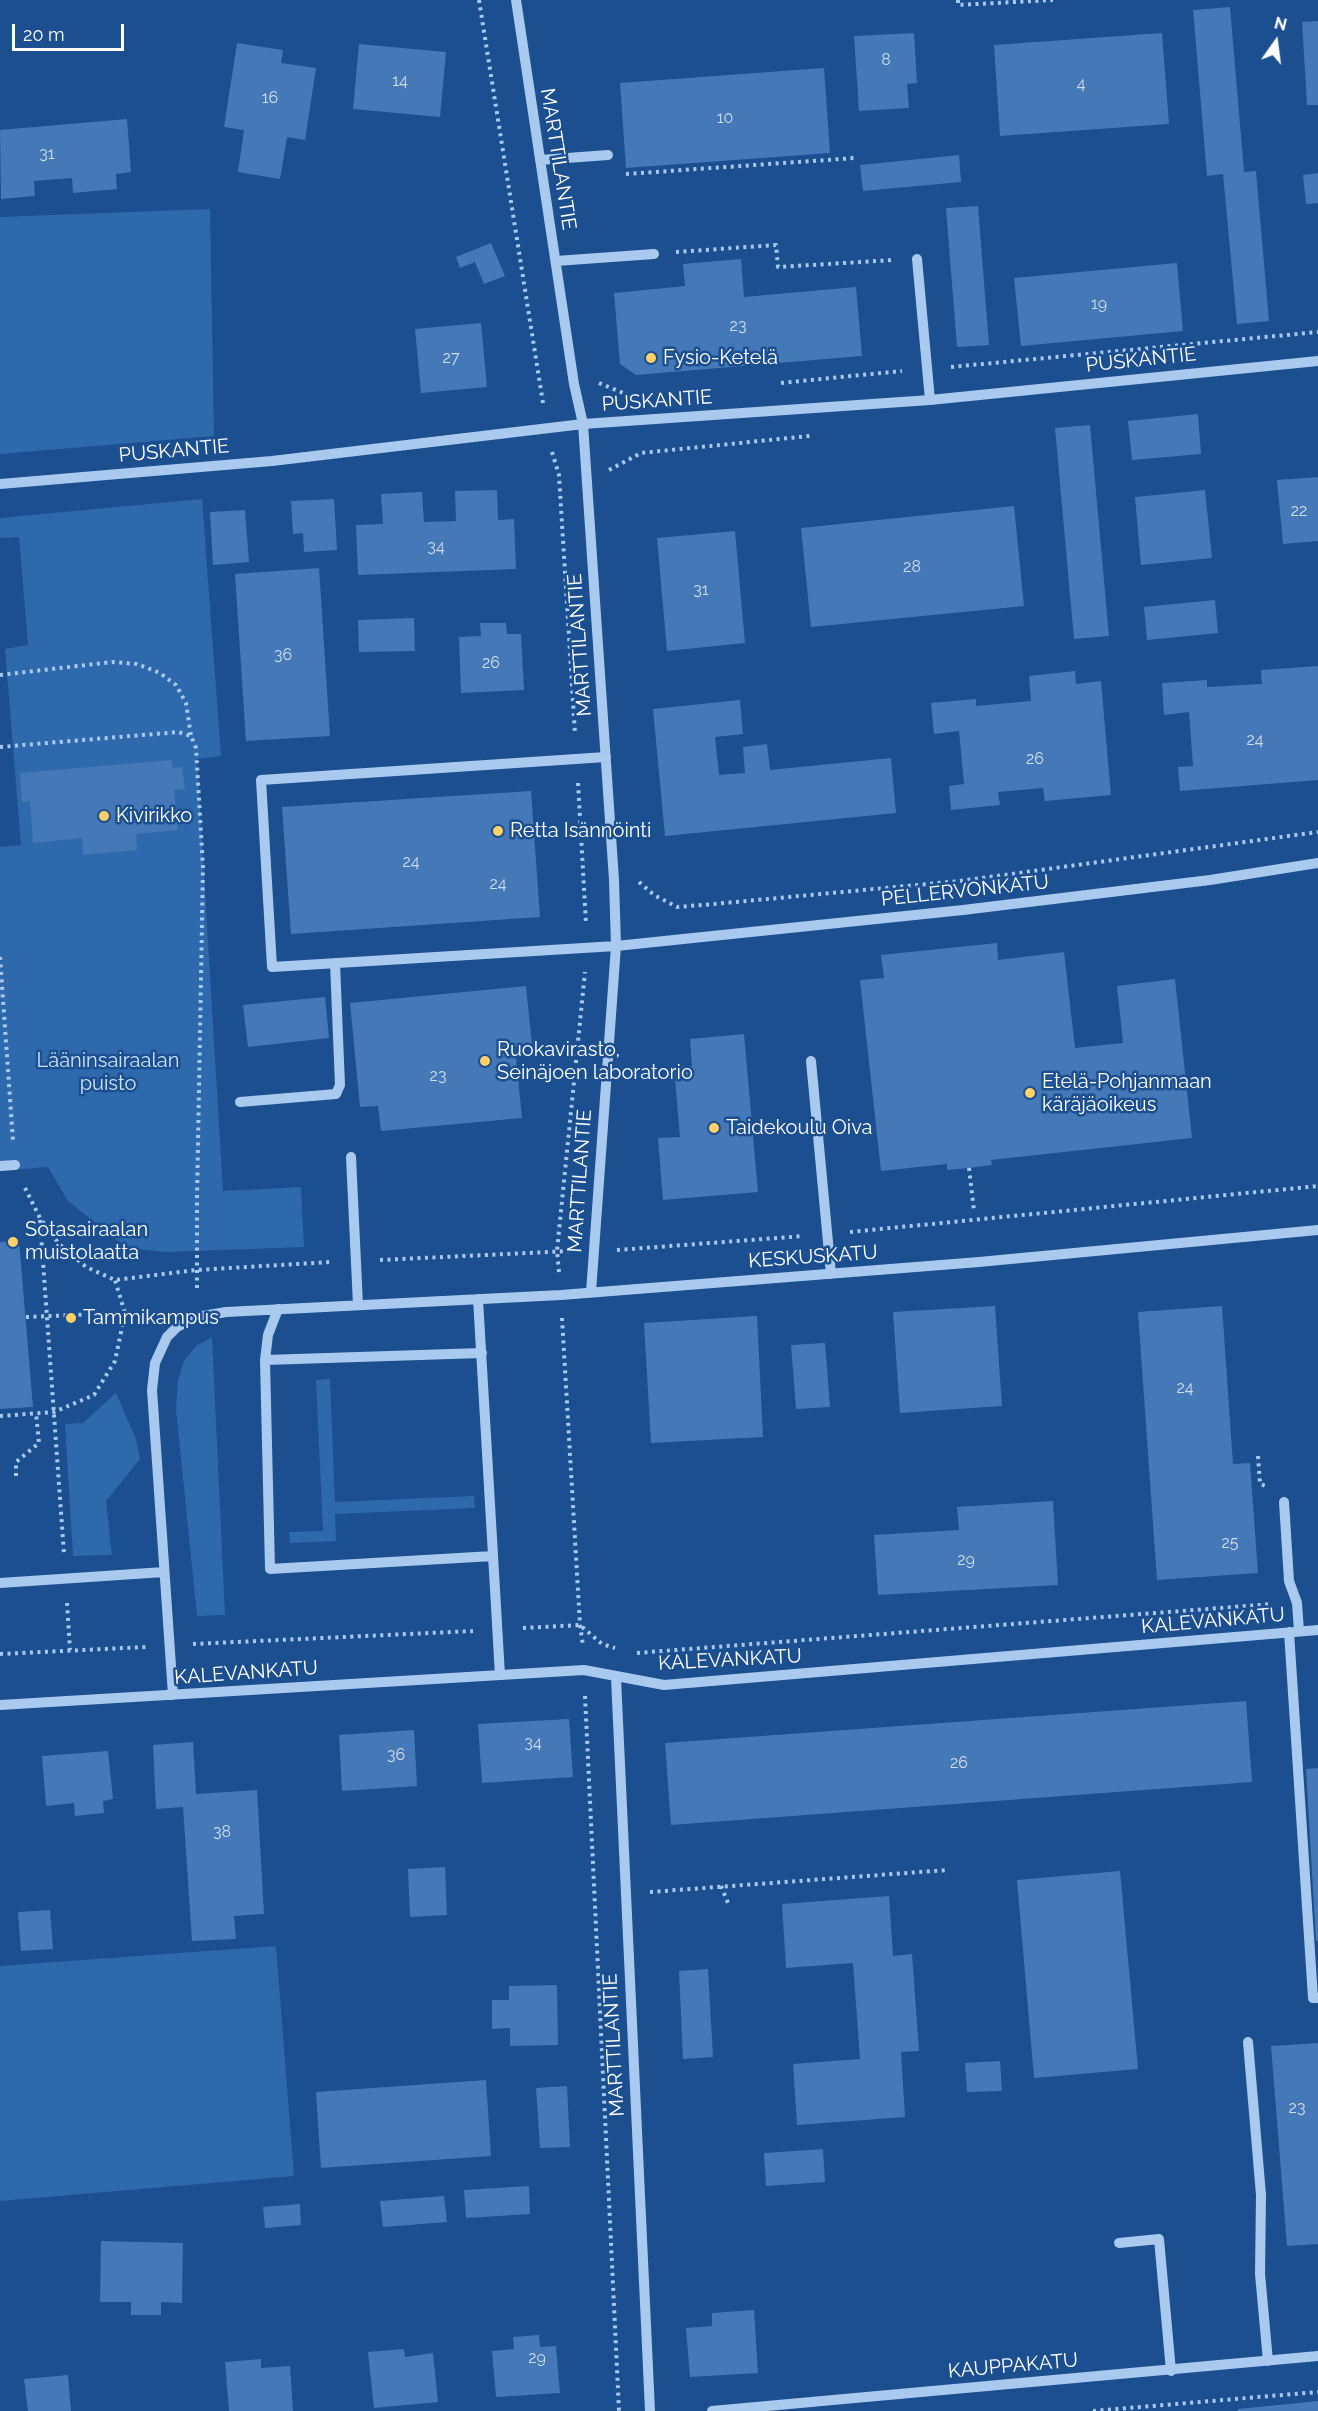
<!DOCTYPE html>
<html>
<head>
<meta charset="utf-8">
<style>
  body { margin:0 }
  #map { position:relative; width:1318px; height:2411px; overflow:hidden; background:#1b4f8f; font-family:Raleway,sans-serif }
  canvas { display:block }
  .north { position:absolute; left:1246px; top:12px; width:60px; height:60px; -webkit-text-stroke:4px #1b4f8f; paint-order:stroke; rotate:14deg; font-size:16px; font-weight:700; line-height:24px; text-align:center; color:#fff }
  .north::after { content:''; display:block; margin:auto; width:21px; height:27px; background:#fff; clip-path:polygon(50% 0,100% 100%,50% 72%,0 100%) }
  .scale { position:absolute; left:12px; top:24px; width:112px; height:27px; box-sizing:border-box; border:3px solid #fff; border-top:0; padding-left:8px; font-size:18px; line-height:21px; white-space:nowrap; color:#fff; -webkit-text-stroke:4px #1b4f8f; paint-order:stroke }
</style>
</head>
<body>
<div id="map">
<canvas width="1318" height="2411"></canvas>
<div class="north">N</div>
<div class="scale">20 m</div>
</div>
<script>
const ctx = document.querySelector('canvas').getContext('2d');
ctx.lineJoin = 'round';
function paint(path, color) { ctx.fillStyle = color; ctx.fill(path, 'evenodd'); }
const poly = rows => new Path2D(rows.map(r => 'M' + r).join(''));
function strokePath(path, color, width, dash) { ctx.strokeStyle = color; ctx.lineWidth = width; ctx.lineCap = dash ? 'butt' : 'round'; ctx.setLineDash(dash || []); ctx.stroke(path); }
function drawText(font, color, halo, rows, align = 'center') {
  ctx.font = font + ' Raleway,sans-serif'; ctx.lineWidth = 5; ctx.setLineDash([]); ctx.textBaseline = 'middle'; ctx.strokeStyle = halo; ctx.fillStyle = color; for (const [text, x, y, turn = 0] of rows) {
    ctx.save(); ctx.translate(x, y); ctx.rotate((+turn || 0) * Math.PI / 180); ctx.textAlign = isNaN(turn) ? turn : align; if (halo) ctx.strokeText(text, 0, 0); ctx.fillText(text, 0, 0); ctx.restore();
  }
}
const green = poly([
  [210,209,214,436,0,454,0,217],
  [202,499,221,756,197,759,223,1191,301,1187,304,1247,167,1252,144,1250,122,1244,68,1201,48,1167,0,1171,0,847,21,845,5,649,28,645,19,537,0,538,0,518],
  [212,1337,225,1615,197,1616,176,1409,178,1380,184,1361,196,1346],
  [330,1379,335,1502,474,1496,475,1508,335,1514,336,1541,290,1543,289,1532,323,1531,316,1380],
  [116,1393,136,1439,140,1459,106,1501,112,1555,73,1556,65,1424,83,1423],
  [276,1946,294,2176,0,2201,0,1966]
]);
const building = poly([
  [1230,7,1244,172,1256,171,1269,321,1237,324,1223,174,1207,176,1193,10],
  [1318,21,1318,105,1307,105,1302,22],
  [914,33,917,83,907,84,909,108,859,111,854,36],
  [1162,33,1169,124,1000,136,994,45],
  [237,43,283,50,281,63,316,68,305,140,287,137,280,179,238,172,244,130,224,127],
  [359,44,446,52,440,117,353,109],
  [824,68,830,153,626,168,620,83],
  [127,119,131,172,116,174,117,189,73,193,72,178,34,181,35,196,1,199,0,130],
  [959,155,961,182,863,191,860,165],
  [1318,173,1318,203,1306,204,1303,175],
  [978,206,989,345,957,347,946,208],
  [491,243,505,276,484,284,475,262,460,268,456,257],
  [741,259,744,297,856,287,862,356,636,375,620,364,614,293,685,286,683,264],
  [1177,263,1183,331,1021,346,1014,278],
  [481,323,487,387,421,393,415,329],
  [1198,414,1201,454,1132,460,1128,421],
  [1090,425,1109,636,1074,639,1055,428],
  [1318,477,1318,541,1283,544,1277,480],
  [497,490,498,520,514,519,516,569,358,575,356,525,383,524,381,494,422,492,424,522,456,521,455,491],
  [1205,490,1212,558,1141,565,1135,497],
  [334,499,337,550,304,552,303,533,293,534,291,501],
  [1014,506,1024,606,811,627,801,528],
  [245,510,249,562,213,565,210,512],
  [735,531,745,643,667,651,657,538],
  [319,568,330,736,246,741,235,574],
  [1215,600,1218,633,1147,640,1144,607],
  [414,618,415,651,359,652,358,620],
  [480,623,506,623,507,634,521,634,524,690,461,693,459,637,481,636],
  [1318,666,1318,780,1180,791,1178,767,1193,766,1189,712,1164,715,1162,683,1207,680,1207,687,1262,684,1261,670],
  [1075,671,1076,684,1101,681,1111,795,1045,801,1043,788,998,792,1000,805,951,810,949,786,964,784,959,731,934,734,931,703,976,699,976,706,1031,701,1029,676],
  [740,700,743,734,715,737,719,775,745,773,743,747,767,744,770,770,891,758,896,813,665,836,653,709],
  [172,760,172,768,182,767,185,789,174,790,178,830,136,834,137,850,83,855,82,838,33,843,30,801,22,802,20,773],
  [531,791,540,917,291,934,282,807],
  [997,943,998,960,1064,952,1075,1048,1123,1043,1117,986,1175,979,1192,1138,991,1160,992,1165,969,1168,947,1170,947,1164,881,1171,860,980,884,978,881,955],
  [526,986,532,1045,515,1047,522,1118,381,1131,378,1106,360,1107,350,1003],
  [325,997,329,1038,248,1047,243,1005],
  [744,1034,758,1192,663,1200,658,1138,680,1137,674,1067,692,1066,690,1039],
  [19,1241,33,1407,0,1409,0,1242],
  [995,1306,1002,1406,900,1413,893,1312],
  [1222,1306,1233,1464,1250,1463,1258,1573,1157,1580,1138,1312],
  [757,1316,763,1437,651,1443,644,1323],
  [825,1343,830,1407,796,1409,791,1345],
  [1053,1501,1058,1585,878,1595,874,1535,959,1530,957,1507],
  [1246,1701,1252,1782,671,1825,665,1743],
  [569,1719,573,1777,482,1783,478,1724],
  [414,1730,417,1786,342,1791,339,1735],
  [193,1742,196,1794,257,1790,264,1914,234,1916,236,1939,192,1941,183,1807,156,1809,153,1745],
  [108,1751,113,1799,103,1801,104,1813,75,1816,74,1803,46,1806,42,1756],
  [1318,1768,1318,1941,1316,1941,1306,1769],
  [445,1867,447,1915,410,1917,408,1869],
  [1120,1871,1138,2069,1034,2078,1017,1880],
  [889,1896,893,1956,912,1954,919,2051,901,2052,905,2117,797,2125,793,2064,860,2059,853,1963,786,1968,782,1904],
  [50,1910,53,1949,21,1951,18,1912],
  [708,1969,713,2057,683,2059,679,1971],
  [557,1985,558,2045,510,2046,510,2028,492,2029,492,2000,509,2000,509,1986],
  [1318,2043,1318,2244,1287,2246,1271,2046],
  [1000,2061,1002,2091,967,2092,965,2063],
  [486,2080,491,2156,321,2168,316,2092],
  [567,2086,570,2147,540,2148,536,2088],
  [823,2149,825,2182,766,2186,764,2153],
  [529,2186,530,2214,466,2218,464,2190],
  [444,2196,447,2222,383,2227,380,2201],
  [300,2204,301,2225,265,2228,263,2207],
  [101,2241,183,2243,182,2303,161,2302,161,2315,131,2315,131,2302,100,2302],
  [754,2310,758,2373,690,2377,686,2328,712,2326,712,2313],
  [539,2335,540,2347,556,2346,560,2393,496,2397,492,2351,514,2349,513,2337],
  [404,2349,405,2357,433,2353,438,2402,374,2408,368,2352],
  [261,2359,261,2368,290,2366,293,2411,229,2411,225,2362],
  [68,2375,71,2411,28,2411,24,2379],
  [1318,2401,1318,2411,1238,2411,1238,2409]
]);
const path = poly([
  [479,0,543,403],
  [958,0,958,5,1053,0],
  [626,174,855,158],
  [676,252,776,245,778,267,894,260],
  [951,367,1318,332],
  [599,383,628,395],
  [781,383,902,371],
  [552,452,559,475,575,734],
  [609,470,641,453,810,436],
  [0,675,112,662,137,664,160,673,176,685,186,703,191,736],
  [0,747,178,732,191,736,196,748,203,867,197,1199,197,1292],
  [578,783,586,923],
  [639,882,654,895,677,907,714,904,960,881,1318,832],
  [0,957,13,1141],
  [969,1168,974,1211],
  [25,1188,40,1218,59,1244,86,1267,115,1280,196,1270,331,1262],
  [40,1220,64,1554],
  [850,1232,1318,1186],
  [617,1250,804,1236],
  [380,1260,570,1251],
  [559,1272,557,1251,585,972],
  [26,1317,124,1313],
  [562,1318,580,1625,583,1646],
  [0,1416,54,1412,94,1395,115,1361,125,1313,115,1280],
  [1258,1456,1260,1484,1266,1486],
  [16,1476,16,1462,39,1443,36,1413],
  [67,1603,70,1650],
  [523,1628,580,1625,602,1644,615,1648],
  [193,1644,473,1631],
  [637,1653,1272,1604],
  [0,1654,146,1647],
  [585,1696,619,2411],
  [721,1886,728,1903],
  [650,1892,947,1870],
  [1093,2411,1318,2392]
]);
const minor = poly([
  [516,0,574,384,583,424,614,880,616,946,591,1292],
  [540,160,608,155],
  [917,259,930,400],
  [556,261,654,254],
  [0,484,272,461,583,424,930,400,1318,361],
  [606,757,261,780,272,967,616,946,963,910,1210,880,1318,863],
  [811,1061,831,1274],
  [240,1102,336,1094,340,1085,335,963],
  [351,1157,358,1305],
  [0,1166,15,1165],
  [478,1299,500,1675],
  [278,1309,268,1335,265,1360,270,1569,493,1556],
  [265,1360,482,1353],
  [1284,1502,1289,1581,1297,1603,1299,1631],
  [0,1583,164,1572],
  [1289,1632,1313,1998,1318,1998],
  [616,1678,650,2411],
  [173,1695,152,1390,155,1363,167,1337,177,1327,197,1317,226,1312,561,1295,979,1262,1318,1230],
  [0,1705,584,1670,664,1685,1318,1630],
  [1248,2042,1261,2195,1260,2274,1268,2361],
  [1119,2243,1159,2239,1171,2371],
  [712,2411,1318,2356]
]);
const markers = [
  [651,358,6,"#ffd166"],
  [104,816,6,"#ffd166"],
  [498,831,6,"#ffd166"],
  [485,1061,6,"#ffd166"],
  [1030,1093,6,"#ffd166"],
  [714,1128,6,"#ffd166"],
  [13,1242,6,"#ffd166"],
  [71,1318,6,"#ffd166"]
];
const numberNames = [
  ["8",886,60],
  ["14",400,81],
  ["4",1081,84],
  ["16",270,98],
  ["10",725,118],
  ["31",47,154],
  ["19",1099,304],
  ["23",738,326],
  ["27",451,358],
  ["22",1299,511],
  ["34",436,547],
  ["28",912,567],
  ["31",701,590],
  ["36",283,655],
  ["26",491,663],
  ["24",1255,740],
  ["26",1035,759],
  ["24",411,862],
  ["24",498,884],
  ["23",438,1076],
  ["24",1185,1388],
  ["25",1230,1543],
  ["29",966,1560],
  ["34",533,1743],
  ["36",396,1755],
  ["26",959,1763],
  ["38",222,1832],
  ["23",1297,2108],
  ["29",537,2358]
];
const streetNames = [
  ["MARTTILANTIE",558,159,81],
  ["PUSKANTIE",1141,360,-6],
  ["PUSKANTIE",657,401,-4],
  ["PUSKANTIE",174,451,-5],
  ["MARTTILANTIE",580,645,-94],
  ["PELLERVONKATU",965,891,-6],
  ["MARTTILANTIE",580,1181,-86],
  ["KESKUSKATU",813,1257,-4],
  ["KALEVANKATU",1213,1621,-5],
  ["KALEVANKATU",730,1660,-3],
  ["KALEVANKATU",246,1673,-4],
  ["MARTTILANTIE",614,2045,-93],
  ["KAUPPAKATU",1013,2366,-5]
];
const poiNames = [
  ["Fysio-Ketelä",663,358],
  ["Kivirikko",116,816],
  ["Retta Isännöinti",510,831],
  ["Ruokavirasto,",497,1050],
  ["Seinäjoen laboratorio",497,1073],
  ["Etelä-Pohjanmaan",1042,1082],
  ["käräjäoikeus",1042,1105],
  ["Taidekoulu Oiva",726,1128],
  ["Sotasairaalan",25,1230],
  ["muistolaatta",25,1253],
  ["Tammikampus",83,1318]
];
const parkNames = [
  ["Lääninsairaalan",108,1061],
  ["puisto",108,1084]
];
paint(green, '#2e69ad');
paint(building, '#4478b7');
strokePath(path, '#a9c9ee', 4, [3, 4.5]);
strokePath(minor, '#a9c9ee', 10);
for (const [x, y, r, color] of markers) { const dot = new Path2D(); dot.arc(x, y, r, 0, 2 * Math.PI); ctx.fillStyle = color; ctx.fill(dot); strokePath(dot, '#1b4f8f', 2); }
drawText('16px', '#d0dded', null, numberNames);
drawText('20px', '#fff', '#1b4f8f', streetNames);
drawText('20px', '#fff', '#1b4f8f', poiNames, 'left');
drawText('20px', '#cfe3fa', '#1b4f8f', parkNames);
</script>
</body>
</html>
